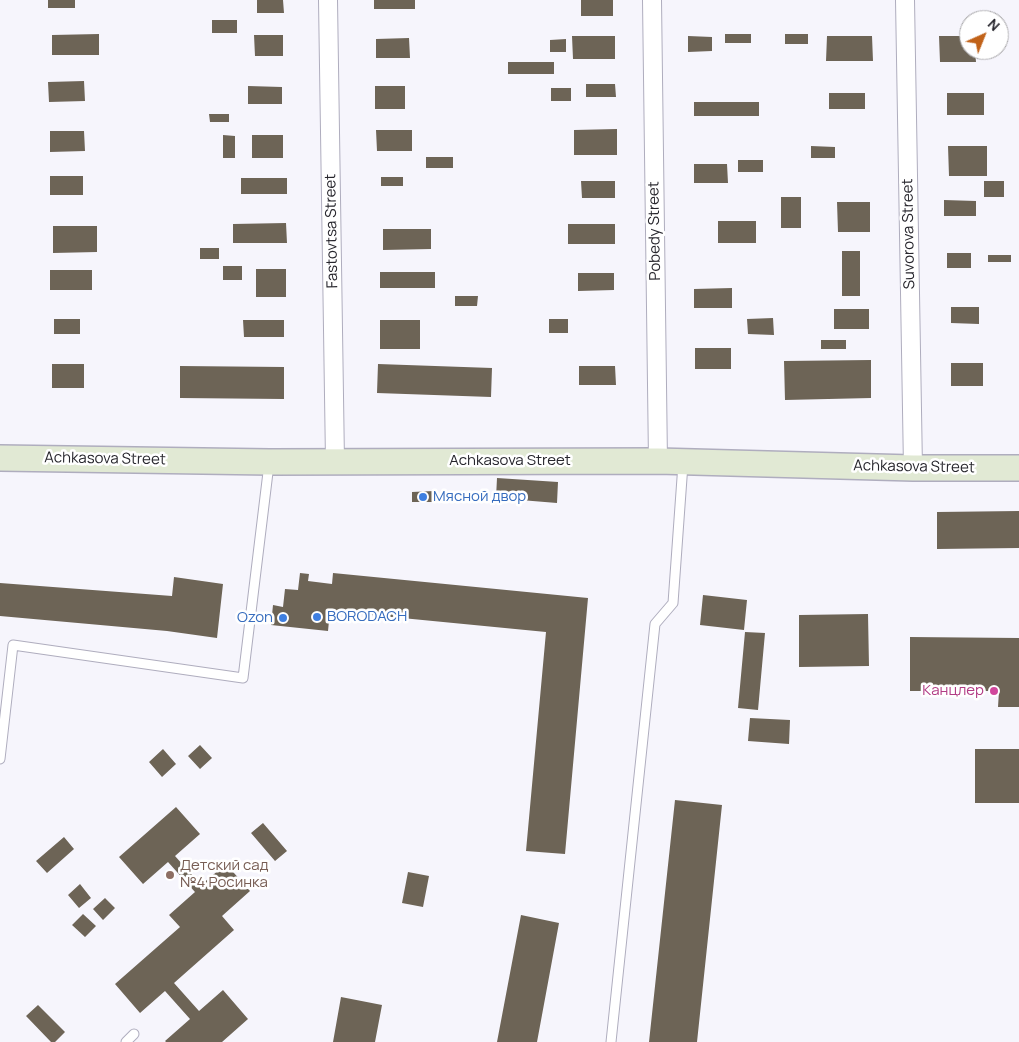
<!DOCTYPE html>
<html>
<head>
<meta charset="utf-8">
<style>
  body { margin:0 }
  #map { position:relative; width:1019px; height:1042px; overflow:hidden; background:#f6f5fc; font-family:Manrope,sans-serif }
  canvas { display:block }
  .north { position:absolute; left:959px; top:10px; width:50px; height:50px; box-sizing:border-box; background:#fff; border:1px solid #a9a8ab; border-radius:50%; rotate:44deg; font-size:14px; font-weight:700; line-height:20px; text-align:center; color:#27262d }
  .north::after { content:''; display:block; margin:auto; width:18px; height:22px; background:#c16219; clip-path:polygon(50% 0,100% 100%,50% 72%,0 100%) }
</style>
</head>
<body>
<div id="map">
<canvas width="1019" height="1042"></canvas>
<div class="north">N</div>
</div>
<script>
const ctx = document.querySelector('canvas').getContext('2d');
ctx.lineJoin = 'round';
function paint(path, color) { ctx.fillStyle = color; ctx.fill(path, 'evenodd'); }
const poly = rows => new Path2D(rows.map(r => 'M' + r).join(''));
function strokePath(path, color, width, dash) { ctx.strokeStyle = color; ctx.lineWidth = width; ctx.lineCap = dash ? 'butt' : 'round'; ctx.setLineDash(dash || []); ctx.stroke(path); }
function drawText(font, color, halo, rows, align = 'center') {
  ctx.font = font + ' Manrope,sans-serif'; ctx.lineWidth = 5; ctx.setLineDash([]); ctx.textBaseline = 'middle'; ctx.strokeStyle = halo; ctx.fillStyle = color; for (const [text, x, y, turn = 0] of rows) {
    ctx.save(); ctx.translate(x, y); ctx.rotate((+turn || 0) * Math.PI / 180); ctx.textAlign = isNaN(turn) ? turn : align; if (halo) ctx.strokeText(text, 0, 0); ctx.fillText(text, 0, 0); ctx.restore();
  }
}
const building = poly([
  [48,0,75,0,75,8,48,8],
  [257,0,283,0,284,13,257,13],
  [374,0,415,0,415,9,374,9],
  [581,0,613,0,613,16,581,16],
  [212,20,237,20,237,33,212,33],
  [99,34,99,55,52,55,52,35],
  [725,34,751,34,751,43,725,43],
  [785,34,808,34,808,44,785,44],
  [254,35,283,35,283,56,255,56],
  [572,36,615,36,615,59,573,59],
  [688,36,712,37,712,51,688,52],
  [827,36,872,36,873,61,826,61],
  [939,36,969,36,969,50,975,50,976,62,940,62],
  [409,38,410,58,376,58,376,39],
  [566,39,566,52,550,52,550,40],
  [508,62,554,62,554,74,508,74],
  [84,81,85,101,49,102,48,82],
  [586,84,615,84,616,97,586,97],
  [248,86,282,87,282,104,248,104],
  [375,86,405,86,405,109,375,109],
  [551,88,571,88,571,101,551,101],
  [829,93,865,93,865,109,829,109],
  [947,93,984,93,984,115,947,115],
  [694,102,759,102,759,116,694,116],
  [209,114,229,114,229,122,210,122],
  [617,129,617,155,574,155,574,130],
  [376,130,412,130,412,151,377,151],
  [50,131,84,131,85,151,50,152],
  [223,135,235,136,235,158,223,158],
  [252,135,283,135,283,158,252,158],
  [811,146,835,147,835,158,811,158],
  [948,146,987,146,987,176,949,176],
  [426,157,453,157,453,168,426,168],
  [738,160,763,160,763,172,738,172],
  [694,164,727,164,728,183,694,183],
  [50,176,83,176,83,195,50,195],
  [381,177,403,177,403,186,381,186],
  [241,178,287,178,287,194,241,194],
  [581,181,615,181,615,198,582,198],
  [984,181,1004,181,1004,197,984,197],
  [781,197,801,197,801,228,781,228],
  [944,200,976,201,976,216,944,216],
  [837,202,870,202,870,232,838,232],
  [718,221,756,221,756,243,718,243],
  [286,223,287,243,233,243,233,224],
  [568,224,615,224,615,244,568,244],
  [53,226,97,226,97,252,53,253],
  [383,229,431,229,431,249,383,250],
  [200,248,219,248,219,259,200,259],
  [842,251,860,251,860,296,842,296],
  [947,253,971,253,971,268,947,268],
  [988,255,1011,255,1011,262,988,262],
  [223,266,242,266,242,280,223,280],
  [256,269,286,269,286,297,256,297],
  [50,270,92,270,92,290,50,290],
  [380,272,435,272,435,288,380,288],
  [578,273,614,273,614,290,578,291],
  [732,288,732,308,694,308,694,289],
  [455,296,478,296,477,306,455,306],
  [951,307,979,307,979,324,951,323],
  [834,309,869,309,869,329,834,329],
  [773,318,774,335,748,334,747,319],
  [54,319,80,319,80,334,54,334],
  [549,319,568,319,568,333,549,333],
  [243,320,284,320,284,337,244,337],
  [380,320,420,320,420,349,380,349],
  [821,340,846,340,846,349,821,349],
  [695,348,731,348,731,369,695,369],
  [871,360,871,398,785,400,784,361],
  [951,363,983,363,983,386,951,386],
  [52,364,84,364,84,388,52,388],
  [378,364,492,368,491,397,377,393],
  [180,366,284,367,284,399,180,398],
  [579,366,615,366,616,385,579,385],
  [497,478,558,482,557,503,496,498],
  [434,491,434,502,412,502,412,492],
  [1019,511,1019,548,937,549,937,512],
  [300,573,309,574,308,581,332,584,333,573,588,598,565,854,526,851,546,632,330,611,328,631,271,625,273,605,283,607,285,589,298,590],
  [174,577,223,584,217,638,167,631,0,616,0,583,172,596],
  [703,595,747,600,744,630,700,625],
  [868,614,869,666,799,667,799,615],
  [745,632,765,633,758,710,738,708],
  [910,637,1019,638,1019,707,998,707,999,691,910,691],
  [750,718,790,720,789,744,748,741],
  [200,745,212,758,200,769,188,756],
  [163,749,176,764,162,777,149,762],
  [975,749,1019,749,1019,803,975,803],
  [675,800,722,805,697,1042,649,1042],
  [176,807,200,834,175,856,201,885,226,864,250,891,222,916,234,930,174,983,199,1011,223,990,248,1019,222,1042,166,1042,165,1041,190,1019,165,991,140,1013,115,984,180,927,169,915,195,892,168,862,143,884,119,857],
  [263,823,287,851,275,861,251,833],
  [64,837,74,849,47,873,36,861],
  [408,872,429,876,423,907,402,903],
  [80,884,91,898,79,908,68,895],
  [105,898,115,908,103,920,93,909],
  [83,914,96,926,85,937,72,925],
  [521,915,559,923,537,1042,497,1042],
  [341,997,382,1005,375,1042,333,1042],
  [38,1005,65,1032,55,1042,51,1042,26,1016]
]);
const lane = poly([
  [0,759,13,645,243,678,269,464],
  [126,1042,134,1034],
  [611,1042,655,624,673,603,683,464]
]);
const street = poly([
  [328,0,335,461],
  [652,0,658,461],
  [905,0,913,468]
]);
const secondary = poly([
  [0,458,270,462,658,461,913,468,1019,468]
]);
const markers = [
  [423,497,5,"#3f7fe0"],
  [317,617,5,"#3f7fe0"],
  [283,618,5,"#3f7fe0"],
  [994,691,5,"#d1479c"],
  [170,875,5,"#8d6e63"]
];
const streetNames = [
  ["Fastovtsa Street",332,231,-91],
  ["Pobedy Street",655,231,-91],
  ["Suvorova Street",909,234,-91],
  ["Achkasova Street",105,459,1],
  ["Achkasova Street",510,461],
  ["Achkasova Street",914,467,1]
];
const shopNames = [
  ["Мясной двор",433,497],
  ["BORODACH",327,617],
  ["Ozon",273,618,"right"]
];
const hotelNames = [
  ["Канцлер",984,691]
];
const educationNames = [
  ["Детский сад",180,866],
  ["№4 Росинка",180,883]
];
paint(building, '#6d6456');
strokePath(lane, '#afadbe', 11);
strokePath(street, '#afadbe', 20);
strokePath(secondary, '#afadbe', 28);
strokePath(lane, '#fff', 9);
strokePath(street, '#fff', 18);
strokePath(secondary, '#e1e9d4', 25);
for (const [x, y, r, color] of markers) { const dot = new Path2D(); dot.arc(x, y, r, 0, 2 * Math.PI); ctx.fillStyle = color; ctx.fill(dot); strokePath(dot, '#fff', 2); }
drawText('15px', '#27262d', '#fff', streetNames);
drawText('15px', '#366cbe', '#fff', shopNames, 'left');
drawText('15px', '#b23c85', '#fff', hotelNames, 'right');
drawText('15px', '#785e54', '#fff', educationNames, 'left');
</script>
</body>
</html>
